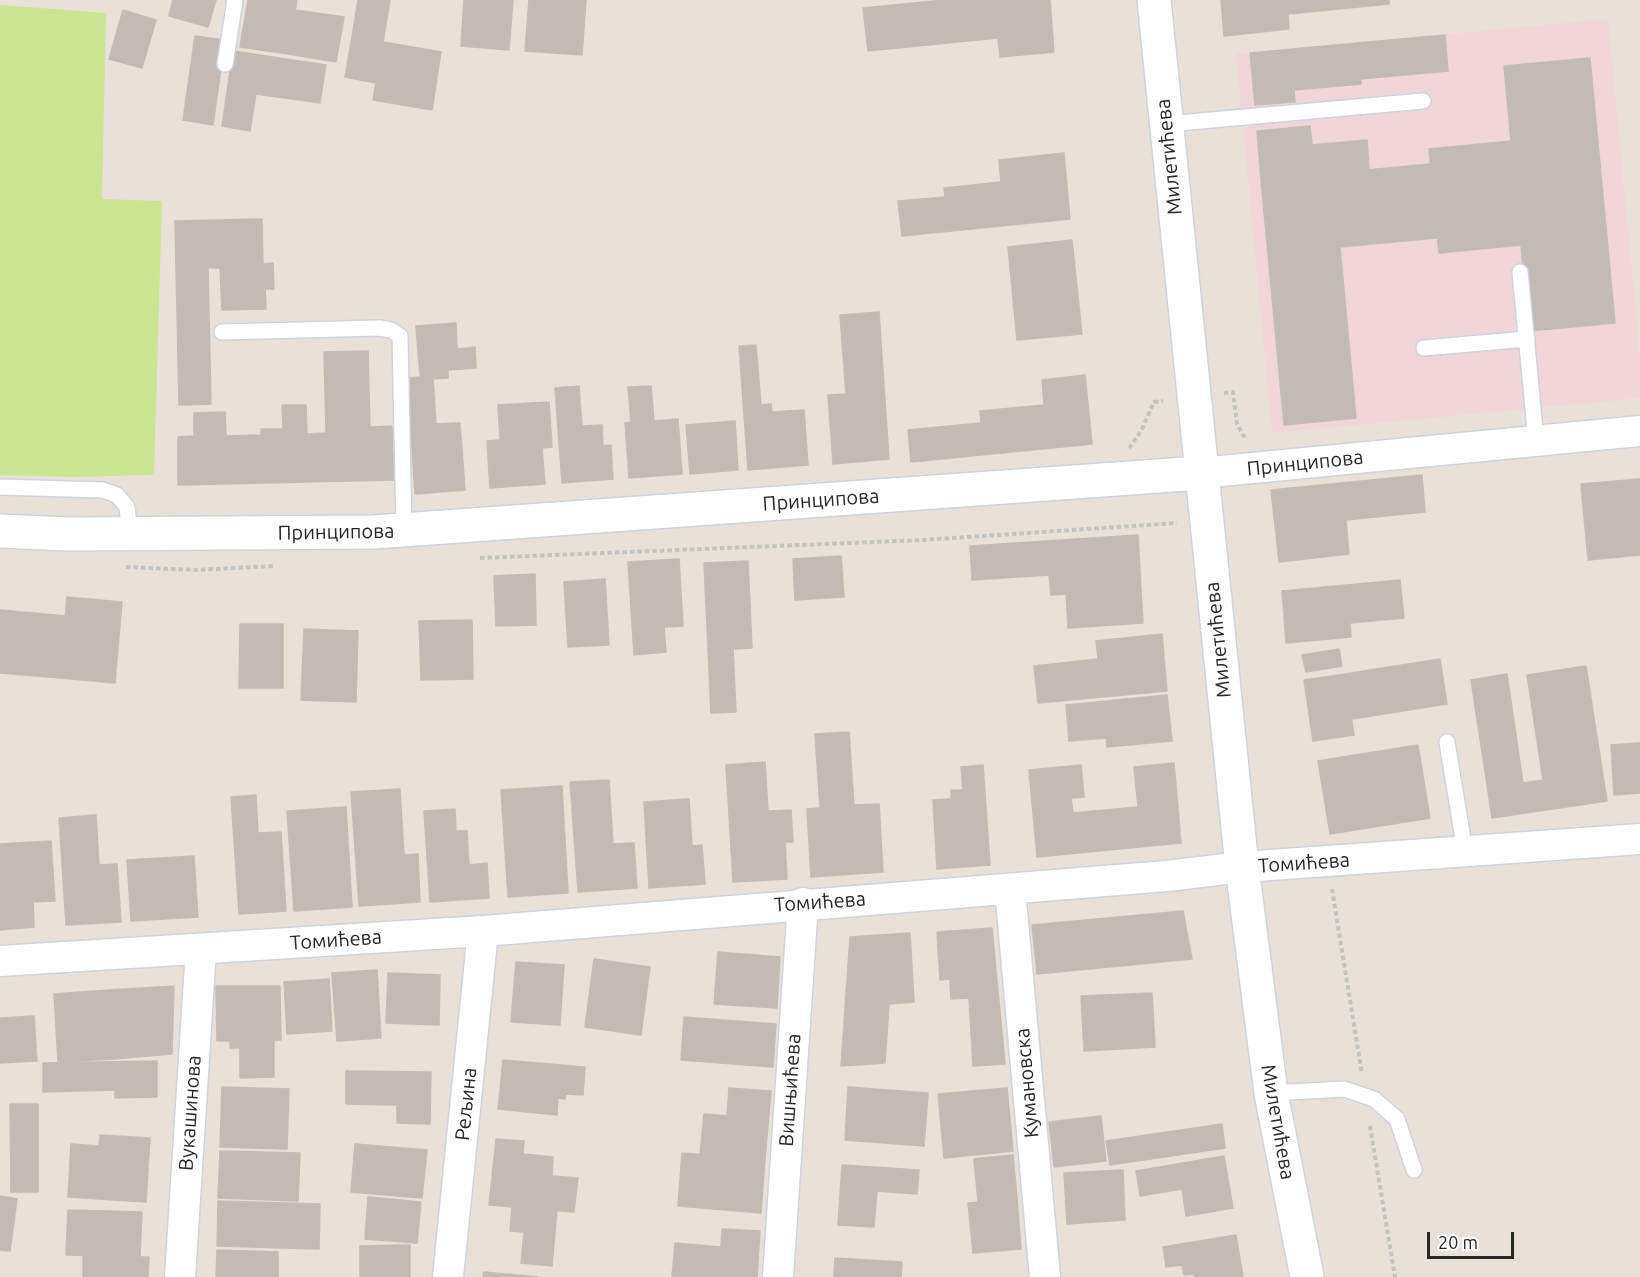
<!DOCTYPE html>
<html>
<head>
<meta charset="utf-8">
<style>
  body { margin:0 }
  #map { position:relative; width:1640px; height:1277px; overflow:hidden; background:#e9e0d8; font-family:Ubuntu,sans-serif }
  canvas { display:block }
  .scale { position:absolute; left:1427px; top:1232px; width:87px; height:27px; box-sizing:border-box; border:3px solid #272727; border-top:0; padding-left:8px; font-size:18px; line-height:21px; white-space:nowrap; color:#272727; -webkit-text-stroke:4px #fff; paint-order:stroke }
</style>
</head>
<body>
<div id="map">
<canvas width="1640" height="1277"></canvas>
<div class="scale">20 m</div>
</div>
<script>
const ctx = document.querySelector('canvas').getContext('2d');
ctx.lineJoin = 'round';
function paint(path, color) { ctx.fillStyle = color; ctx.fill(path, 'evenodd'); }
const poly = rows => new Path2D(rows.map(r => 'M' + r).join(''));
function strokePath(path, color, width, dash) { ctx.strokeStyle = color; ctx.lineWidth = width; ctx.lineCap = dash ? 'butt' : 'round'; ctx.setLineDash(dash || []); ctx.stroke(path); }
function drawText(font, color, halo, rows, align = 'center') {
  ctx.font = font + ' Ubuntu,sans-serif'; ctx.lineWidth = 4.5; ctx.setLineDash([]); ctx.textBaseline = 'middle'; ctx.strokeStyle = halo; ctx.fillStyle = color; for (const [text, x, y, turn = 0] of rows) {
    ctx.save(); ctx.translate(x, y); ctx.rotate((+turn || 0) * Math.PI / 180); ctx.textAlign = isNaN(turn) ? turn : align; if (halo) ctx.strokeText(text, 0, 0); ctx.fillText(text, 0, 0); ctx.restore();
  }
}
const medical = poly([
  [1608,19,1640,356,1640,398,1272,433,1236,54]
]);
const pitch = poly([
  [0,5,106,13,102,199,162,201,154,475,70,477,0,475]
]);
const building = poly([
  [173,0,216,0,208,27,169,16,173,0],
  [248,0,297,0,288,54,240,47,248,0],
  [358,0,390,0,383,42,352,37,358,0],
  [464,0,513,0,509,50,461,46,464,0],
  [529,0,586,0,582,55,525,51,529,0],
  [944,0,1050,0,1054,52,1000,57,998,38,868,51,863,8,944,0],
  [1221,0,1389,0,1389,4,1288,14,1289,29,1224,36,1221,0],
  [123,10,156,20,142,68,109,59,123,10],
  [296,10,344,17,336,62,288,54,296,10],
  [1445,35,1448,71,1360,79,1357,43,1445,35],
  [195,36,225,40,213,125,183,120,195,36],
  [352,37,383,42,376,83,345,77,352,37],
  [383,42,441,52,432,110,373,100,383,42],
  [1357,43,1361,84,1294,90,1295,102,1255,105,1250,53,1357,43],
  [233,51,326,65,320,103,256,94,250,131,222,126,233,51],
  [1590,58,1615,323,1529,331,1521,245,1439,253,1429,149,1511,141,1504,66,1590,58],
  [1310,126,1312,145,1367,140,1369,169,1261,180,1257,131,1310,126],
  [1064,153,1070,219,902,236,898,201,945,197,944,188,1001,182,999,160,1064,153],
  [1430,164,1437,238,1340,247,1356,418,1284,425,1261,180,1430,164],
  [262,219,263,264,273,263,274,289,265,289,266,309,222,310,220,268,208,268,211,404,179,405,175,221,262,219],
  [1072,240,1082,334,1017,340,1008,247,1072,240],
  [879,312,889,459,833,464,828,395,846,394,840,315,879,312],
  [456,323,457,349,475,347,476,368,448,370,448,378,433,379,436,424,460,423,465,490,415,494,407,378,420,377,416,326,456,323],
  [756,345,761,405,771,404,772,412,804,410,808,465,748,470,739,346,756,345],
  [368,351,370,427,392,426,394,480,178,485,178,437,194,436,194,413,225,412,226,436,261,435,261,429,283,429,282,405,306,405,307,434,326,433,324,352,368,351],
  [1085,375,1092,444,911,462,908,430,981,423,980,411,1044,405,1042,380,1085,375],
  [579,386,582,426,602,425,603,446,611,445,613,479,562,483,555,388,579,386],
  [651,386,654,421,678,419,682,474,629,478,625,423,631,422,628,387,651,386],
  [549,402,552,447,542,448,545,484,490,488,487,441,500,440,498,405,549,402],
  [735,421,738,470,690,474,686,425,735,421],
  [1422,475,1425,512,1346,520,1349,554,1279,562,1271,490,1422,475],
  [1640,479,1640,555,1588,560,1581,484,1640,479],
  [1138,535,1141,589,1051,595,1049,575,972,580,970,546,1138,535],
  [841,556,844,597,795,600,793,559,841,556],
  [679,559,683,626,664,627,666,652,634,655,628,562,679,559],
  [748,561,752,648,733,649,736,712,711,713,704,563,748,561],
  [535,574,536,625,496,626,494,576,535,574],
  [605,579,609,645,568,647,564,582,605,579],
  [1400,580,1404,618,1350,623,1351,637,1286,643,1282,591,1400,580],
  [1141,589,1143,623,1068,628,1066,594,1141,589],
  [67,597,122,602,115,683,60,678,67,597],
  [0,610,66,616,60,678,0,673,0,610],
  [472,620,473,679,421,680,419,621,472,620],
  [240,624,283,624,283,688,239,688,240,624],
  [304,629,358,631,356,702,301,700,304,629],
  [1162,634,1167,691,1038,703,1034,666,1098,659,1096,641,1162,634],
  [1339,649,1342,666,1306,672,1302,655,1339,649],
  [1440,659,1447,704,1352,719,1345,674,1440,659],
  [1586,666,1607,801,1492,818,1471,680,1507,674,1523,783,1543,780,1527,675,1586,666],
  [1345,674,1354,735,1313,741,1304,680,1345,674],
  [1167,695,1172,741,1107,747,1106,738,1069,741,1066,705,1167,695],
  [849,732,854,805,879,804,883,872,811,877,807,809,820,808,815,734,849,732],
  [1640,743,1640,793,1614,795,1611,745,1640,743],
  [1418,745,1430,818,1330,834,1318,761,1418,745],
  [765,762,768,811,791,810,793,842,785,842,787,879,733,882,726,765,765,762],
  [1174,763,1181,843,1037,857,1029,770,1081,765,1084,797,1071,798,1073,813,1138,807,1134,767,1174,763],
  [983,765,990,865,937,869,933,800,951,799,951,790,963,790,961,767,983,765],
  [609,780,613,844,634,843,637,888,578,892,570,782,609,780],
  [562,786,568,893,508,897,501,790,562,786],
  [400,789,404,855,418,854,420,902,359,906,351,792,400,789],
  [256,795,258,833,281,832,286,911,239,914,231,797,256,795],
  [689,799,692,846,702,845,705,884,649,888,644,802,689,799],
  [346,807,352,907,294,911,287,811,346,807],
  [455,809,456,831,467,831,469,865,487,863,489,898,430,902,424,811,455,809],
  [96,815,99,865,117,864,121,922,66,925,59,818,96,815],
  [51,841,55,901,33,902,34,927,0,930,0,844,51,841],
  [194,856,198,917,131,921,127,860,194,856],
  [1183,911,1192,959,1037,974,1032,925,1183,911],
  [992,928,1005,1064,973,1066,969,998,951,999,950,979,940,980,937,932,992,928],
  [910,933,914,1002,889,1004,885,1063,841,1066,850,937,910,933],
  [718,952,780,957,777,1008,714,1004,718,952],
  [594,959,650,967,641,1035,585,1027,594,959],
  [516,962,564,965,560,1025,511,1022,516,962],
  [377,970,381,1038,337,1041,332,973,377,970],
  [388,973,440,975,439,1025,386,1023,388,973],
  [329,979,332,1031,287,1034,284,982,329,979],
  [174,986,172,1054,113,1059,109,990,174,986],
  [216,986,280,986,281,1040,274,1040,274,1077,240,1078,240,1048,230,1048,230,1041,217,1041,216,986],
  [109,990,113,1059,58,1062,54,994,109,990],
  [1152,993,1155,1047,1084,1051,1081,996,1152,993],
  [34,1016,37,1061,0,1063,0,1018,34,1016],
  [684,1017,776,1024,773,1067,681,1060,684,1017],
  [503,1060,585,1067,583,1095,566,1094,565,1099,558,1098,557,1115,498,1109,503,1060],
  [157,1061,157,1097,115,1098,115,1090,43,1092,43,1063,157,1061],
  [346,1071,431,1072,430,1124,397,1123,397,1105,346,1104,346,1071],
  [222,1087,289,1089,287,1149,220,1147,222,1087],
  [848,1087,928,1093,924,1146,845,1140,848,1087],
  [729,1088,771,1091,765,1159,700,1154,704,1114,727,1116,729,1088],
  [1007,1088,1013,1151,944,1158,938,1094,1007,1088],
  [10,1104,38,1104,38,1192,11,1192,10,1104],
  [1101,1116,1106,1161,1054,1167,1049,1122,1101,1116],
  [1222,1124,1225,1148,1110,1165,1106,1141,1222,1124],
  [100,1135,150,1138,146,1202,68,1197,71,1144,99,1146,100,1135],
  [496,1139,524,1141,523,1154,553,1157,552,1176,578,1178,574,1212,489,1205,496,1139],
  [355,1144,427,1150,422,1198,351,1192,355,1144],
  [220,1151,300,1153,298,1201,218,1198,220,1151],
  [682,1153,765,1159,761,1213,678,1206,682,1153],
  [1013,1155,1017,1198,978,1202,974,1159,1013,1155],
  [1224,1156,1233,1208,1186,1216,1182,1189,1140,1196,1136,1171,1224,1156],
  [842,1165,919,1170,917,1194,877,1191,874,1227,838,1225,842,1165],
  [1123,1170,1125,1220,1067,1224,1064,1173,1123,1170],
  [0,1196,17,1199,10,1251,0,1250,0,1196],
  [368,1197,421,1202,417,1243,365,1239,368,1197],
  [1017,1198,1021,1249,973,1253,968,1203,1017,1198],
  [218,1201,320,1204,319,1249,217,1246,218,1201],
  [512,1207,557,1211,552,1266,521,1263,524,1232,510,1231,512,1207],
  [68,1210,142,1212,140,1257,66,1255,68,1210],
  [722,1229,760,1231,757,1277,672,1277,675,1243,721,1247,722,1229],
  [1236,1235,1243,1277,1194,1277,1194,1274,1184,1275,1182,1265,1166,1267,1163,1247,1236,1235],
  [410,1245,410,1277,360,1277,360,1246,410,1245],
  [217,1250,278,1252,278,1277,216,1277,217,1250],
  [83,1255,149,1257,148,1277,83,1277,83,1255],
  [835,1258,902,1262,901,1277,834,1277,835,1258],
  [484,1272,538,1277,483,1277,484,1272]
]);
const path = poly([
  [1224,393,1233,392,1237,424,1246,440],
  [1129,448,1141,431,1154,402,1163,401],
  [480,558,923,540,1177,523],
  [126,567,195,570,275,566],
  [1332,889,1362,1074],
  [1370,1126,1395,1277]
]);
const lane = poly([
  [225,64,235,0],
  [1167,124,1423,101],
  [1520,272,1536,440],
  [222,332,379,328,391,330,400,336,404,530],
  [1424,348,1527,339],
  [0,487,103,490,117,495,127,507,130,534],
  [1447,742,1465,851],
  [1271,1093,1344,1089,1374,1099,1397,1119,1414,1170]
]);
const street = poly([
  [1200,473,1640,431],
  [1010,889,1045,1277],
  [0,961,483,931,1167,876,1242,867,1640,839],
  [180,1277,201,949],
  [448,1277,483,931],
  [778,1277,803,903]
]);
const secondary = poly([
  [1154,0,1242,867,1271,1093,1307,1277],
  [0,531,67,534,374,532,1200,473]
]);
const streetNames = [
  ["Милетићева",1169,157,-96],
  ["Принципова",1305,463,-6],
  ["Принципова",821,500,-4],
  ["Принципова",336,532,-1],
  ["Милетићева",1218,640,-96],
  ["Томићева",1304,863,-4],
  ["Томићева",820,902,-4],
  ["Томићева",336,940,-4],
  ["Кумановска",1027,1083,-95],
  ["Вишњићева",790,1090,-86],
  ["Рељина",466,1104,-84],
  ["Вукашинова",190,1113,-86],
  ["Милетићева",1278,1122,80]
];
paint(medical, '#f0d5d9');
paint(pitch, '#cbe592');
paint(building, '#c1bab5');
strokePath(building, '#c4bcb3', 1.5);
strokePath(lane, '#ced3df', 18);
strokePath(street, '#ced3df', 33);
strokePath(secondary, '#ced3df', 36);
strokePath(path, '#c3c3c3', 4, [4.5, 3]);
strokePath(lane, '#fff', 15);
strokePath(street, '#fff', 30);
strokePath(secondary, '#fff', 33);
drawText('20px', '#272727', '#fff', streetNames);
</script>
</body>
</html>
